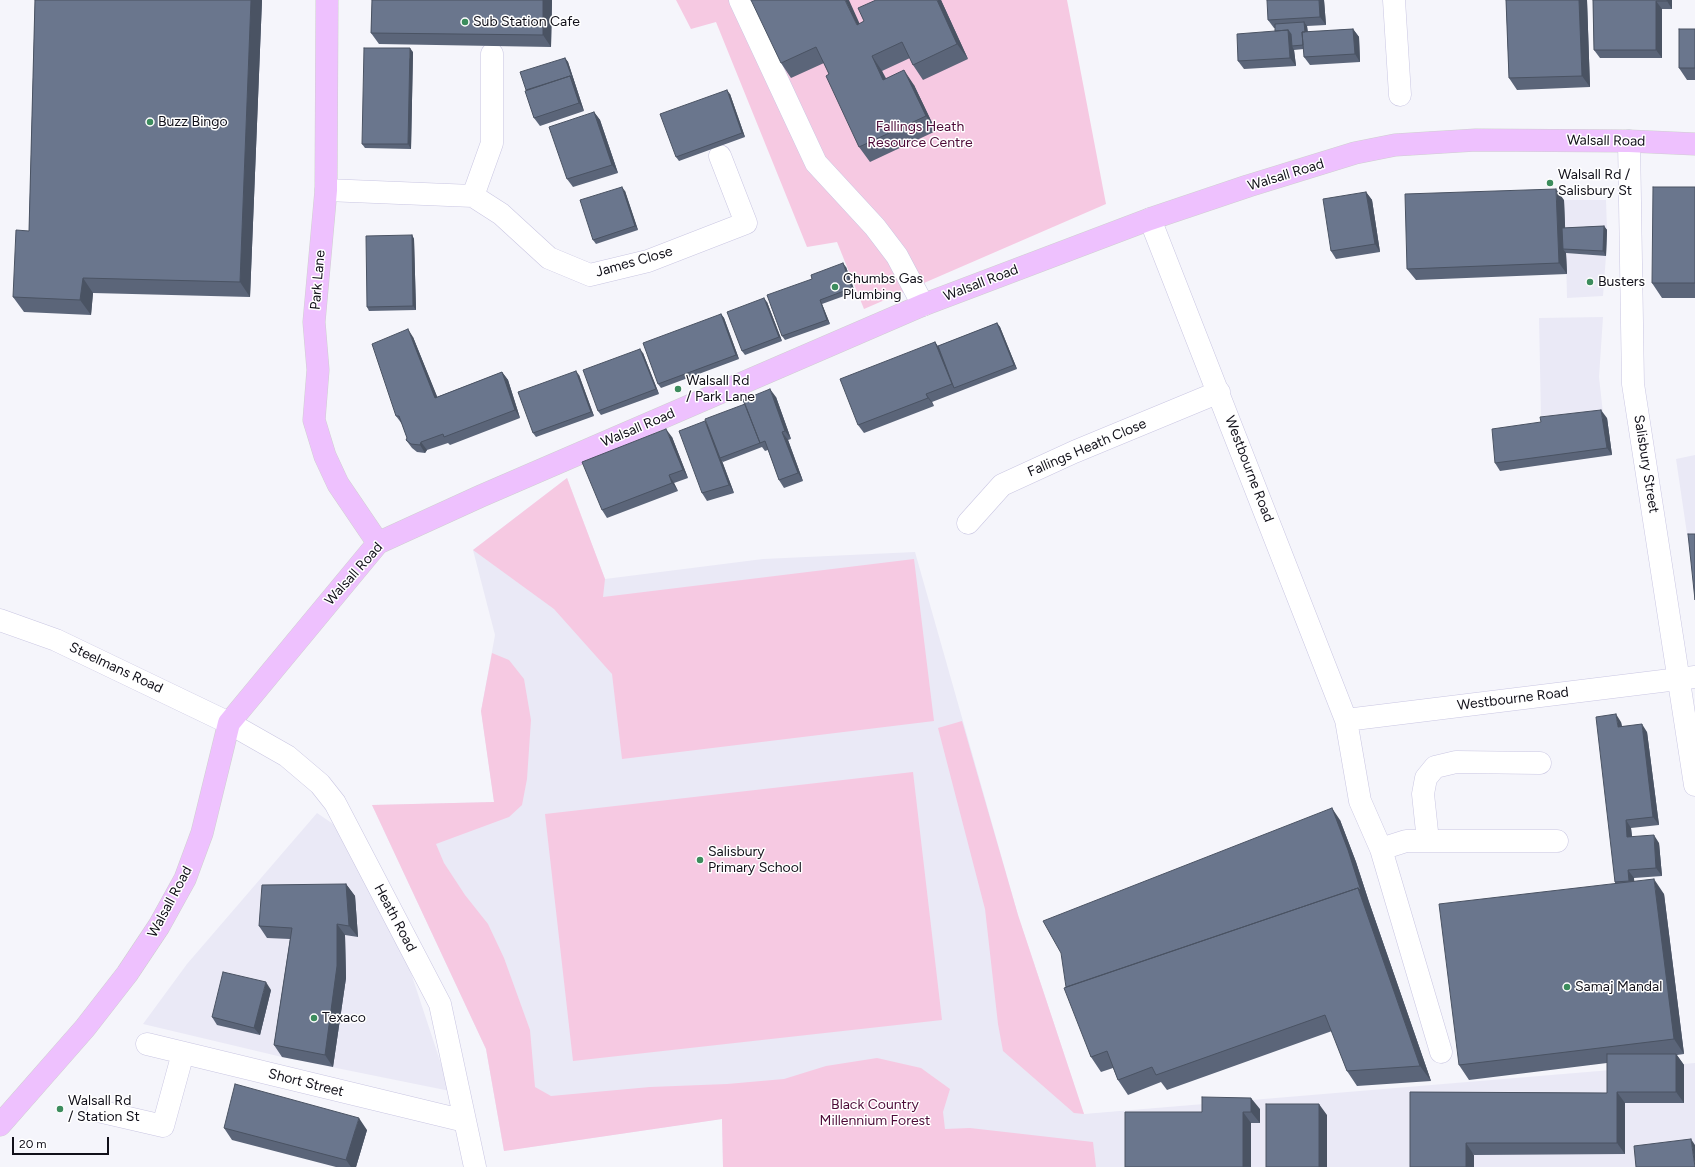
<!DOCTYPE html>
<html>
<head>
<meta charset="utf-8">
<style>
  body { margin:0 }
  #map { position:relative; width:1695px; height:1167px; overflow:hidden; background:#f5f5fb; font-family:Figtree,sans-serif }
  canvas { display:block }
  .scale { position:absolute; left:12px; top:1137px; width:97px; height:18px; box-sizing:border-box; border:2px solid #111019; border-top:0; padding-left:5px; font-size:12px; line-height:14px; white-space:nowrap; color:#111019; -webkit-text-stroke:3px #fff; paint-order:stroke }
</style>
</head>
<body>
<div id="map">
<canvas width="1695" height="1167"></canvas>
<div class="scale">20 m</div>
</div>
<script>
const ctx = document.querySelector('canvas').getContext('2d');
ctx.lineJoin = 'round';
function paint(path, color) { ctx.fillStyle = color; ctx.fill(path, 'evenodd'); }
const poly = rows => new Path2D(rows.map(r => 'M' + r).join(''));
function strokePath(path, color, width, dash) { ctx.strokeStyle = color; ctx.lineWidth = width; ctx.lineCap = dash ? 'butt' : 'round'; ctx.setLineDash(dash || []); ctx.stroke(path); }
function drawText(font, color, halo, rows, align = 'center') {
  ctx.font = font + ' Figtree,sans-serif'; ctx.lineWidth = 3; ctx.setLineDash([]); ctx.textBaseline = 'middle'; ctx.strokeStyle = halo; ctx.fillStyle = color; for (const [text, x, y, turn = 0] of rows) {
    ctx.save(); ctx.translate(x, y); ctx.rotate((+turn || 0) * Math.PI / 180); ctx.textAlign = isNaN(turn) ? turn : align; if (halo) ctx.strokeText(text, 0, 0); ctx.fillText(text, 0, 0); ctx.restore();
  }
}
const built = poly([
  [1564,200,1606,200,1607,230,1565,232],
  [1566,253,1606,256,1603,296,1567,298],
  [1603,317,1599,377,1603,413,1541,416,1539,318],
  [1695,455,1695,588,1676,459],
  [567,478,605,579,763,559,915,552,1018,915,1084,1114,1695,1063,1695,1167,723,1167,722,1119,504,1151,486,1049,372,805,494,802,481,711,495,635,473,550],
  [317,813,339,828,410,970,450,1091,282,1057,143,1024,187,964]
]);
const green = poly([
  [676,0,1067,0,1106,204,864,309,837,242,807,247,716,22,691,29],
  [567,478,605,579,603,597,914,559,934,721,622,759,612,674,554,609,473,550],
  [492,653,509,660,524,679,531,720,527,779,522,805,509,817,436,844,444,863,465,895,488,924,504,958,530,1030,535,1087,551,1096,650,1087,727,1084,784,1079,826,1066,877,1058,921,1068,950,1089,943,1112,945,1129,970,1128,1093,1142,1096,1167,723,1167,722,1119,504,1151,486,1049,372,805,494,802,481,711],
  [962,721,1018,915,1084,1114,1074,1113,1003,1051,998,1024,985,909,938,728],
  [913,772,942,1020,573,1061,545,814]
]);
const minor = poly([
  [740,0,816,163,875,227,897,256,923,305],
  [1394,0,1400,95],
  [1629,141,1633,384,1695,785],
  [326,190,473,196,501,214,549,258,590,275,648,261,746,223,720,156],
  [473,196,492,143,492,54],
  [1150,219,1346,720,1695,677],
  [968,523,1002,485,1074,452,1219,392],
  [0,620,56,640,229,723,287,756,320,784,335,803,440,1004,475,1167],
  [1346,720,1360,801,1381,849],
  [1428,841,1423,794,1426,778,1435,767,1456,762,1540,763],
  [147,1044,465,1121],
  [1441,1052,1381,849,1406,841,1557,841],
  [98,1111,163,1126,183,1053]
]);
const major = poly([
  [327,0,326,190,314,322,318,370,314,420,325,456,338,484,378,543],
  [0,1125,85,1028,127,974,159,926,185,879,202,833,229,723,378,543,481,496,923,305,1150,219,1248,186,1355,153,1395,145,1476,140,1629,141,1695,144]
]);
const wall = poly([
  [35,0,262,0,250,297,93,293,91,315,24,312,13,297,29,231],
  [372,0,552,0,551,47,379,44,371,33],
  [941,0,968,59,923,80,913,65,910,58,882,71,886,78,914,85,936,131,870,162,859,147,829,74,824,63,791,78,781,63,860,24],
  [1324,0,1326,25,1307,26,1308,32,1353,29,1359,37,1360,62,1310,65,1304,57,1304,49,1294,50,1296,66,1244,69,1238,61,1275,31,1275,28,1274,28,1268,20],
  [1506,0,1587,0,1590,87,1517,90,1509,78],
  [1593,0,1672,0,1672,9,1662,9,1662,58,1600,58,1594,50],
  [1695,29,1695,80,1687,80,1679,68],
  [413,52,411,149,365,148,362,144],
  [565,58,568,62,584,111,540,126,534,118,526,90],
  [730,94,745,137,679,161,676,157],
  [594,112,600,120,618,173,573,187,567,179],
  [1695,187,1695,298,1662,298,1652,283],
  [625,191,638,230,596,244,593,240],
  [1366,192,1372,200,1380,252,1336,259,1331,251],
  [1564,200,1565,228,1604,226,1607,230,1606,256,1566,253,1567,274,1416,280,1407,269],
  [412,235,414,239,416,310,369,311,367,307],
  [846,267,855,292,822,304,830,324,785,340,782,336],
  [767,302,782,341,745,355,742,351],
  [721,314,724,318,739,359,661,388,658,384],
  [997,323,1000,327,1017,369,932,402,934,406,864,433,858,425,935,342,938,346],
  [413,337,437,397,502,372,508,380,520,418,450,445,448,443,427,450,425,453,417,452,412,448,406,440,407,438,402,424,396,416],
  [643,353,659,394,601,415,598,411],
  [579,375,594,416,536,437,533,433],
  [776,397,791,439,788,440,803,481,784,488,779,480,768,450,765,451,762,447,723,462,722,461,734,493,707,501,702,493,707,424],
  [1607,418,1612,455,1500,471,1495,463],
  [672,437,688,478,674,483,678,491,607,518,602,510],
  [1621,722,1622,726,1647,732,1659,825,1631,828,1632,837,1659,843,1662,876,1634,878,1634,881,1664,894,1684,1054,1677,1055,1684,1065,1684,1103,1625,1103,1625,1154,1474,1155,1410,1092,1607,1093,1607,1063,1469,1080,1459,1065,1615,883,1615,882],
  [1340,820,1356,862,1369,902,1431,1081,1357,1086,1347,1071,1332,1031,1167,1090,1161,1082,1128,1095,1118,1080,1113,1068,1101,1072,1091,1057,1066,987],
  [346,884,355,896,358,937,345,935,346,978,333,1067,282,1057,274,1045,290,939,267,938,259,926],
  [271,990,260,1035,217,1025,212,1017],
  [1260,1109,1260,1123,1251,1123,1251,1167,1125,1167,1202,1112],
  [224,1128,367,1130,356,1167,336,1167,232,1140]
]);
const shadedWall = poly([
  [251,0,262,0,250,297,240,282],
  [543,0,552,0,551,47,543,35],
  [845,0,849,0,867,40,857,25],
  [937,0,941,0,968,59,957,44],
  [1319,0,1324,0,1326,25,1320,17],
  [1579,0,1587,0,1590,87,1582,76],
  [1667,0,1672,0,1672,9,1667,1],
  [1656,1,1662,9,1662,58,1656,50],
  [1304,22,1307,26,1309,49,1306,45],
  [1353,29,1359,37,1360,62,1355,54],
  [1288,30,1294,38,1292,46,1294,50,1296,66,1290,58],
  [410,48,413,52,411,149,408,144],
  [872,56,882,71,893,95,883,80],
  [565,58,568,62,584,111,579,103],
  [904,70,914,85,936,131,926,116],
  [727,90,730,94,745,137,742,133],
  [594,112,600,120,618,173,612,165],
  [622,187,625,191,638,230,635,226],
  [1556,189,1564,200,1566,249,1563,249,1566,253,1567,274,1559,263],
  [1366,192,1372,200,1380,252,1375,244],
  [1604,226,1607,230,1606,256,1603,251],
  [412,235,414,239,416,310,413,306],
  [843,263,846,267,855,292,852,288],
  [83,278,93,293,91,315,80,300],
  [764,298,767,302,782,341,779,337],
  [820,300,822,304,830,324,827,320],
  [721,314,724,318,739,359,736,355],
  [997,323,1000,327,1017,369,1014,365],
  [408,329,413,337,441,406,435,398],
  [935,342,940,350,954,388,952,384],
  [640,349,643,353,659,394,656,389],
  [576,371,579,375,594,416,591,412],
  [502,372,508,380,520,418,515,410],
  [770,389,776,397,791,439,785,431],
  [926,394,932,402,934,406,928,398],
  [1601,410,1607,418,1612,455,1607,448],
  [705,421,710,429,720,458,722,461,734,493,729,485],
  [666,429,672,437,688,478,683,470],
  [782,432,788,440,803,481,798,473],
  [421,442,427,450,425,453,420,445],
  [669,475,674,483,678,491,672,483],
  [1616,714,1621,722,1623,735,1618,727],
  [1642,724,1647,732,1659,825,1653,817],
  [1332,808,1340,820,1356,862,1369,902,1431,1081,1420,1066,1358,888],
  [1626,820,1631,828,1633,845,1627,837],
  [1654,835,1659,843,1662,876,1656,868],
  [1628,870,1634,878,1635,889,1629,881],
  [1654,879,1664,894,1684,1054,1674,1039],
  [346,884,355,896,358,937,349,926],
  [337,924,345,935,346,978,333,1067,325,1055],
  [266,982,271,990,260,1035,254,1028],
  [1676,1054,1684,1065,1684,1103,1676,1092],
  [1617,1092,1625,1103,1625,1154,1617,1143],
  [1251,1098,1260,1109,1260,1123,1251,1112],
  [1319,1104,1327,1115,1327,1167,1319,1167],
  [1243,1112,1251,1123,1251,1167,1243,1167],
  [359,1118,367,1130,356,1167,351,1167,346,1160],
  [1691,1139,1695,1145,1695,1167],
  [1466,1143,1474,1155,1474,1167,1466,1167]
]);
const building = poly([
  [35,0,251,0,240,282,83,278,80,300,13,297,16,230,29,231,35,0],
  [372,0,543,0,543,35,371,33,372,0],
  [751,0,845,0,857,25,864,21,858,8,876,0,937,0,957,44,913,65,902,42,872,56,883,80,904,70,926,116,859,147,826,76,829,74,816,47,781,63,751,0],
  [1267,0,1319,0,1320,17,1268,20,1267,0],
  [1506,0,1579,0,1582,76,1509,78,1506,0],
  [1593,0,1667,0,1667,1,1656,1,1656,50,1594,50,1593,0],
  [1304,22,1305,32,1302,32,1303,45,1292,46,1291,34,1288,30,1275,31,1275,24,1304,22],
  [1353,29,1355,54,1304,57,1302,32,1353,29],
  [1679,29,1695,29,1695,68,1679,68,1679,29],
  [1288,30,1290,58,1238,61,1237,34,1288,30],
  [364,48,410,48,408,144,362,144,364,48],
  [565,58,573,80,570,76,526,90,520,72,565,58],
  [570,76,579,103,534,118,525,91,570,76],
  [727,90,742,133,676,157,660,114,727,90],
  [594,112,612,165,567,179,549,127,594,112],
  [622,187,635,226,593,240,580,200,622,187],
  [1653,187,1695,187,1695,283,1652,283,1653,187],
  [1556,189,1559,263,1407,269,1405,194,1556,189],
  [1366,192,1375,244,1331,251,1323,199,1366,192],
  [1604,226,1603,251,1563,249,1562,228,1604,226],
  [412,235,413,306,367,307,366,236,412,235],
  [843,263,852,288,820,300,827,320,782,336,767,295,812,279,811,275,843,263],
  [764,298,779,337,742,351,727,312,764,298],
  [721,314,736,355,658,384,643,343,721,314],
  [997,323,1014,365,954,388,938,346,997,323],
  [408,329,435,398,502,372,515,410,444,437,443,434,421,442,420,445,411,444,406,440,407,438,399,416,396,416,372,344,408,329],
  [935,342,952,384,926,394,928,398,858,425,840,379,935,342],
  [640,349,656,389,598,411,583,370,640,349],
  [576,371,591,412,533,433,518,392,576,371],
  [770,389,785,431,782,432,798,473,779,480,765,441,760,443,743,400,770,389],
  [745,404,760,443,720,458,705,419,745,404],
  [1601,410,1607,448,1495,463,1492,429,1541,422,1540,417,1601,410],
  [705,421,729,485,702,493,679,431,705,421],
  [666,429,683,470,669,475,672,483,602,510,582,462,666,429],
  [1688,534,1695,534,1695,600,1688,534],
  [1616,714,1618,727,1642,724,1653,817,1626,820,1627,837,1654,835,1656,868,1628,870,1629,881,1615,882,1596,717,1616,714],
  [1332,808,1348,850,1361,891,1358,888,1066,987,1061,953,1043,921,1332,808],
  [1654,879,1674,1039,1459,1065,1439,904,1654,879],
  [346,884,349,926,337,924,337,966,325,1055,274,1045,292,928,259,926,262,885,346,884],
  [1358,888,1420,1066,1347,1071,1325,1015,1156,1075,1152,1067,1118,1080,1107,1051,1091,1057,1064,988,1358,888],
  [223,972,266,982,254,1028,212,1017,223,972],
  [1607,1054,1676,1054,1676,1092,1617,1092,1617,1143,1466,1143,1466,1167,1410,1167,1410,1092,1607,1093,1607,1054],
  [235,1084,359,1118,346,1160,224,1128,235,1084],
  [1202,1097,1251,1098,1251,1112,1243,1112,1243,1167,1125,1167,1125,1112,1202,1112,1202,1097],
  [1266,1104,1319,1104,1319,1167,1266,1167,1266,1104],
  [1691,1139,1695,1167,1636,1167,1634,1146,1691,1139]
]);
const markers = [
  [465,22,4,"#3c8c5d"],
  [150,122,4,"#3c8c5d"],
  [1550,183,4,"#3c8c5d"],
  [1590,282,4,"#3c8c5d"],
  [835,287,4,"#3c8c5d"],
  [678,389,4,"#3c8c5d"],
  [700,860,4,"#3c8c5d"],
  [1567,987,4,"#3c8c5d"],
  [314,1018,4,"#3c8c5d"],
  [60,1109,4,"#3c8c5d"]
];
const poiNames = [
  ["Sub Station Cafe",473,22],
  ["Buzz Bingo",158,122],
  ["Walsall Rd /",1558,175],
  ["Salisbury St",1558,191],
  ["Chumbs Gas",843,279],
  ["Plumbing",843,295],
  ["Busters",1598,282],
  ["Walsall Rd",686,381],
  ["/ Park Lane",686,397],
  ["Salisbury",708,852],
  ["Primary School",708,868],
  ["Samaj Mandal",1575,987],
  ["Texaco",322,1018],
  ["Walsall Rd",68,1101],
  ["/ Station St",68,1117]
];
const parkNames = [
  ["Fallings Heath",920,127],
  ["Resource Centre",920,143],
  ["Black Country",875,1105],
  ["Millennium Forest",875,1121]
];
const streetNames = [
  ["Walsall Road",1606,141,1],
  ["Walsall Road",1286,175,-17],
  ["James Close",634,262,-16],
  ["Park Lane",318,280,-85],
  ["Walsall Road",981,283,-21],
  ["Walsall Road",638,428,-23],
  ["Fallings Heath Close",1087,448,-23],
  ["Salisbury Street",1646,464,81],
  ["Westbourne Road",1249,469,69],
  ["Walsall Road",354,574,-48],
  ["Steelmans Road",116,668,25],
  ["Westbourne Road",1513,699,-7],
  ["Walsall Road",170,902,-62],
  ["Heath Road",395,918,62],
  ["Short Street",306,1083,14]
];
paint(built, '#eae9f6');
paint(green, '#f6c9e2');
strokePath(minor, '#c9c6e2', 23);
strokePath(major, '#cfcfd1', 23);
strokePath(minor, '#fff', 22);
strokePath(major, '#eec1fe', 22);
paint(wall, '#5b6579');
paint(shadedWall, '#4a5363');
paint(building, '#6a768d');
strokePath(building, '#4a5363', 1);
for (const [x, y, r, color] of markers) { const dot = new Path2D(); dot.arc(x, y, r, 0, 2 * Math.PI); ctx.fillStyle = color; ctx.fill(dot); strokePath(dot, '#fff', 1.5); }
drawText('14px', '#111019', '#fff', poiNames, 'left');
drawText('14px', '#4d0b38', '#fff', parkNames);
drawText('14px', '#111019', '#fff', streetNames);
</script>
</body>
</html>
